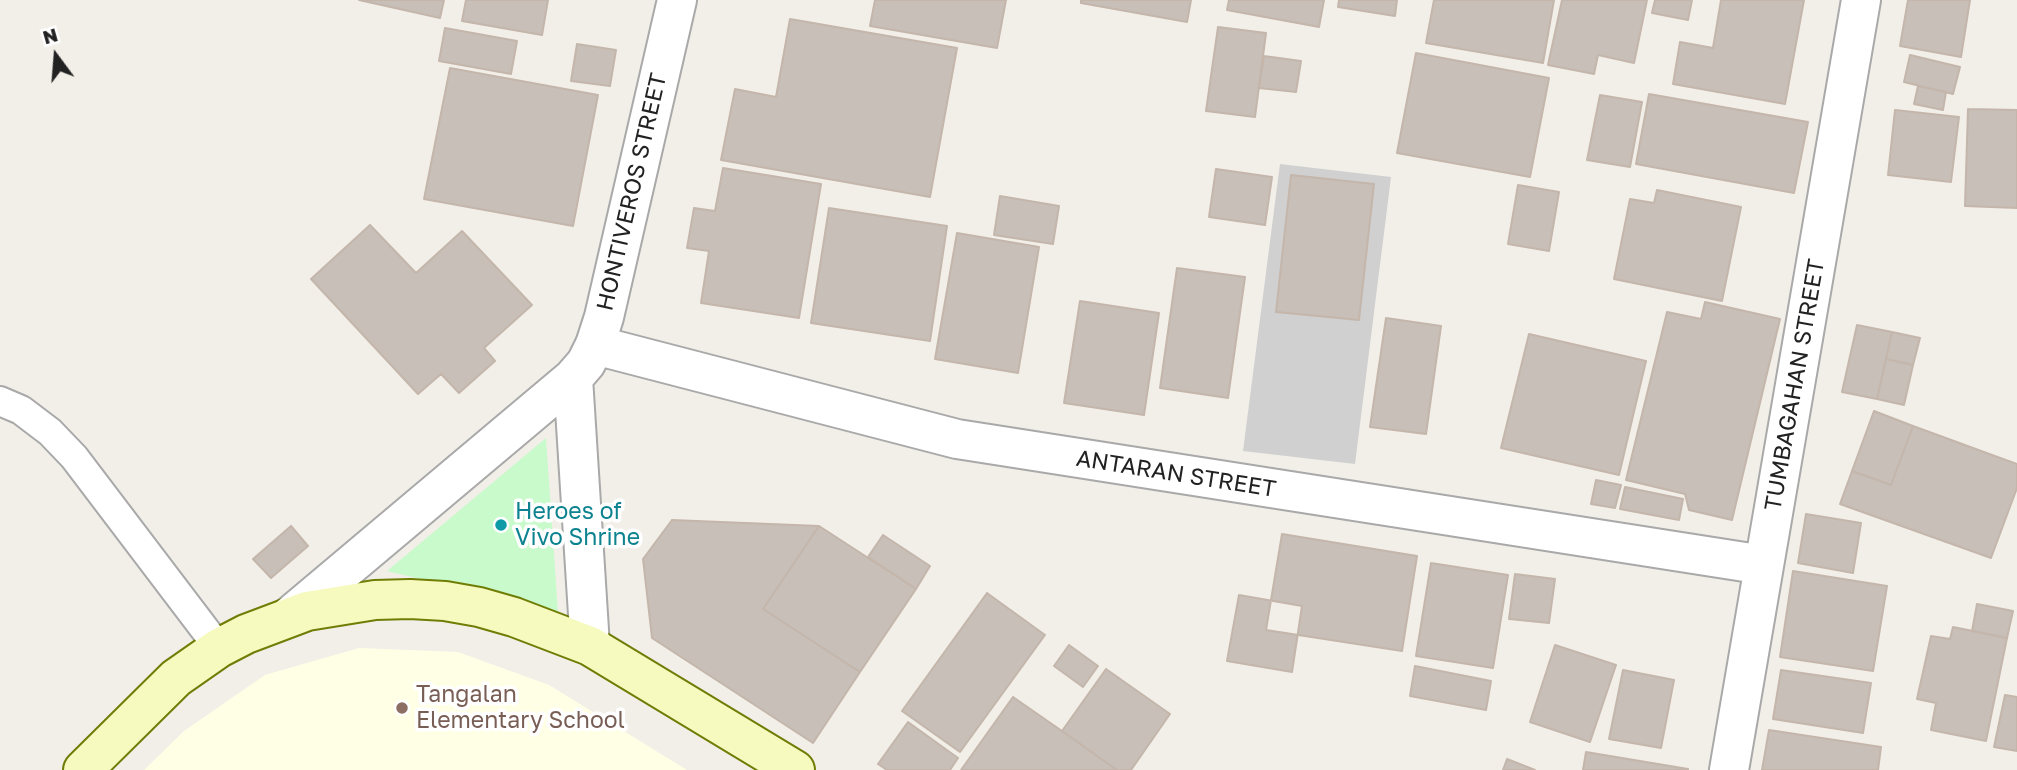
<!DOCTYPE html>
<html>
<head>
<meta charset="utf-8">
<style>
  body { margin:0 }
  #map { position:relative; width:2017px; height:770px; overflow:hidden; background:#f2efe9; font-family:"Golos Text",sans-serif }
  canvas { display:block }
  .north { position:absolute; left:21px; top:21px; width:70px; height:70px; -webkit-text-stroke:5px #fff; paint-order:stroke; rotate:344deg; font-size:19px; font-weight:700; line-height:28px; text-align:center; color:#222 }
  .north::after { content:''; display:block; margin:auto; width:24px; height:32px; background:#222; clip-path:polygon(50% 0,100% 100%,50% 72%,0 100%) }
</style>
</head>
<body>
<div id="map">
<canvas width="2017" height="770"></canvas>
<div class="north">N</div>
</div>
<script>
const ctx = document.querySelector('canvas').getContext('2d');
ctx.lineJoin = 'round';
function paint(path, color) { ctx.fillStyle = color; ctx.fill(path, 'evenodd'); }
const poly = rows => new Path2D(rows.map(r => 'M' + r).join(''));
function strokePath(path, color, width, dash) { ctx.strokeStyle = color; ctx.lineWidth = width; ctx.lineCap = dash ? 'butt' : 'round'; ctx.setLineDash(dash || []); ctx.stroke(path); }
function drawText(font, color, halo, rows, align = 'center') {
  ctx.font = font + ' "Golos Text",sans-serif'; ctx.lineWidth = 7; ctx.setLineDash([]); ctx.textBaseline = 'middle'; ctx.strokeStyle = halo; ctx.fillStyle = color; for (const [text, x, y, turn = 0] of rows) {
    ctx.save(); ctx.translate(x, y); ctx.rotate((+turn || 0) * Math.PI / 180); ctx.textAlign = isNaN(turn) ? turn : align; if (halo) ctx.strokeText(text, 0, 0); ctx.fillText(text, 0, 0); ctx.restore();
  }
}
const education = poly([
  [359,648,458,652,549,685,687,770,144,770,184,731,265,675]
]);
const religious = poly([
  [1280,164,1391,177,1355,464,1243,451]
]);
const park = poly([
  [546,438,558,612,387,571]
]);
const building = poly([
  [359,0,444,0,440,18,359,0],
  [466,0,548,0,542,35,462,21,466,0],
  [875,0,1006,0,997,48,870,26,875,0],
  [1081,0,1191,0,1187,22,1081,3,1081,0],
  [1229,0,1324,0,1319,27,1227,10,1229,0],
  [1339,0,1397,0,1395,16,1338,7,1339,0],
  [1434,0,1554,0,1543,63,1426,43,1434,0],
  [1562,0,1647,0,1634,63,1598,55,1594,74,1548,65,1562,0],
  [1655,0,1692,0,1688,20,1652,13,1655,0],
  [1721,0,1804,0,1785,104,1673,84,1680,42,1713,48,1721,0],
  [1908,0,1970,0,1961,57,1900,46,1908,0],
  [790,19,957,48,930,197,721,160,735,89,776,97,790,19],
  [1218,27,1266,33,1255,117,1206,111,1218,27],
  [445,28,517,41,511,74,439,61,445,28],
  [577,44,616,50,610,86,571,81,577,44],
  [1416,53,1549,78,1530,177,1397,153,1416,53],
  [1910,55,1960,67,1953,94,1904,82,1910,55],
  [1264,56,1301,61,1296,92,1259,88,1264,56],
  [450,68,598,95,573,226,424,199,450,68],
  [1918,86,1946,92,1943,110,1914,104,1918,86],
  [1649,94,1808,122,1794,193,1636,164,1649,94],
  [1600,95,1642,102,1630,167,1587,160,1600,95],
  [1968,109,2017,110,2017,208,1965,206,1968,109],
  [1895,110,1959,117,1951,182,1888,175,1895,110],
  [723,168,821,184,799,318,701,303,709,251,687,248,694,208,715,211,723,168],
  [1216,169,1272,177,1265,225,1209,217,1216,169],
  [1291,175,1374,184,1359,320,1276,312,1291,175],
  [1518,185,1559,192,1549,251,1508,244,1518,185],
  [1657,190,1741,207,1722,301,1614,279,1630,199,1654,203,1657,190],
  [1000,196,1059,206,1053,244,994,235,1000,196],
  [829,208,947,226,930,341,811,323,829,208],
  [370,225,416,273,462,231,532,305,484,348,495,361,459,393,441,374,418,394,311,279,370,225],
  [957,233,1039,247,1018,373,935,359,957,233],
  [1177,268,1245,277,1228,398,1160,388,1177,268],
  [1080,301,1159,313,1144,415,1064,403,1080,301],
  [1705,302,1780,319,1732,520,1689,510,1685,494,1626,480,1667,312,1701,319,1705,302],
  [1386,318,1441,326,1426,434,1370,427,1386,318],
  [1857,325,1892,332,1877,399,1842,392,1857,325],
  [1892,332,1920,338,1913,365,1886,359,1892,332],
  [1529,334,1646,361,1619,475,1501,448,1529,334],
  [1886,359,1913,365,1904,405,1877,399,1886,359],
  [1874,411,1913,426,1891,485,1852,471,1874,411],
  [1913,426,2017,464,2017,488,1991,558,1840,504,1852,471,1891,485,1913,426],
  [1596,480,1621,485,1615,508,1591,504,1596,480],
  [1625,487,1683,499,1679,520,1620,509,1625,487],
  [1806,514,1861,523,1853,573,1798,563,1806,514],
  [672,520,819,526,763,609,860,672,813,743,652,638,643,559,672,520],
  [291,526,308,546,271,578,253,559,291,526],
  [819,526,916,589,860,672,763,609,819,526],
  [1282,534,1417,556,1402,651,1266,630,1282,534],
  [883,535,930,566,916,589,868,557,883,535],
  [1431,563,1508,575,1493,668,1416,656,1431,563],
  [1793,571,1887,586,1873,671,1780,657,1793,571],
  [1515,574,1555,579,1549,623,1509,619,1515,574],
  [987,593,1045,635,960,752,902,711,987,593],
  [1239,595,1302,606,1292,672,1227,661,1239,595],
  [1977,604,2013,611,2007,638,1972,631,1977,604],
  [1953,627,2007,638,1986,741,1931,730,1936,703,1917,699,1931,636,1950,639,1953,627],
  [1069,645,1098,666,1083,687,1054,666,1069,645],
  [1555,645,1616,665,1590,742,1530,722,1555,645],
  [1415,666,1491,681,1486,710,1410,696,1415,666],
  [1106,669,1170,714,1131,770,1117,770,1062,731,1106,669],
  [1623,670,1674,680,1661,748,1609,739,1623,670],
  [1781,670,1871,683,1863,733,1773,719,1781,670],
  [2005,695,2017,697,2017,751,1994,747,2005,695],
  [1013,697,1062,731,1117,770,961,770,1013,697],
  [908,722,958,758,950,770,887,770,878,764,908,722],
  [1769,730,1881,747,1878,770,1762,770,1769,730],
  [1586,752,1688,769,1688,770,1583,770,1586,752],
  [1507,759,1535,770,1503,770,1507,759]
]);
const service = poly([
  [0,401,21,410,50,432,74,457,219,648]
]);
const minor = poly([
  [595,345,957,439,1764,565],
  [1729,770,1861,0]
]);
const tertiary = poly([
  [573,378,590,646],
  [290,616,573,378,586,363,595,345,604,317,677,0]
]);
const secondary = poly([
  [83,770,176,678,219,648,246,634,307,611,375,600,410,599,445,601,479,607,514,617,590,646,795,770]
]);
const markers = [
  [501,525,7,"#0f9aa8"],
  [402,708,7,"#8d6e63"]
];
const streetNames = [
  ["HONTIVEROS STREET",632,192,-77],
  ["TUMBAGAHAN STREET",1795,385,-80],
  ["ANTARAN STREET",1176,474,9]
];
const cultureNames = [
  ["Heroes of",515,512],
  ["Vivo Shrine",515,538]
];
const educationNames = [
  ["Tangalan",416,695],
  ["Elementary School",416,721]
];
paint(education, '#ffffe5');
paint(religious, '#d0d0d0');
paint(park, '#c8facc');
paint(building, '#c7bfb8');
strokePath(building, '#c4b6ab', 2);
strokePath(service, '#a9a9a9', 32);
strokePath(minor, '#a9a9a9', 42);
strokePath(tertiary, '#a9a9a9', 42);
strokePath(secondary, '#707d05', 42);
strokePath(service, '#fff', 28);
strokePath(minor, '#fff', 38);
strokePath(tertiary, '#fff', 38);
strokePath(secondary, '#f7fabf', 38);
for (const [x, y, r, color] of markers) { const dot = new Path2D(); dot.arc(x, y, r, 0, 2 * Math.PI); ctx.fillStyle = color; ctx.fill(dot); strokePath(dot, '#fff', 2.5); }
drawText('23px', '#222', '#fff', streetNames);
drawText('23px', '#0d838f', '#fff', cultureNames, 'left');
drawText('23px', '#785e54', '#fff', educationNames, 'left');
</script>
</body>
</html>
